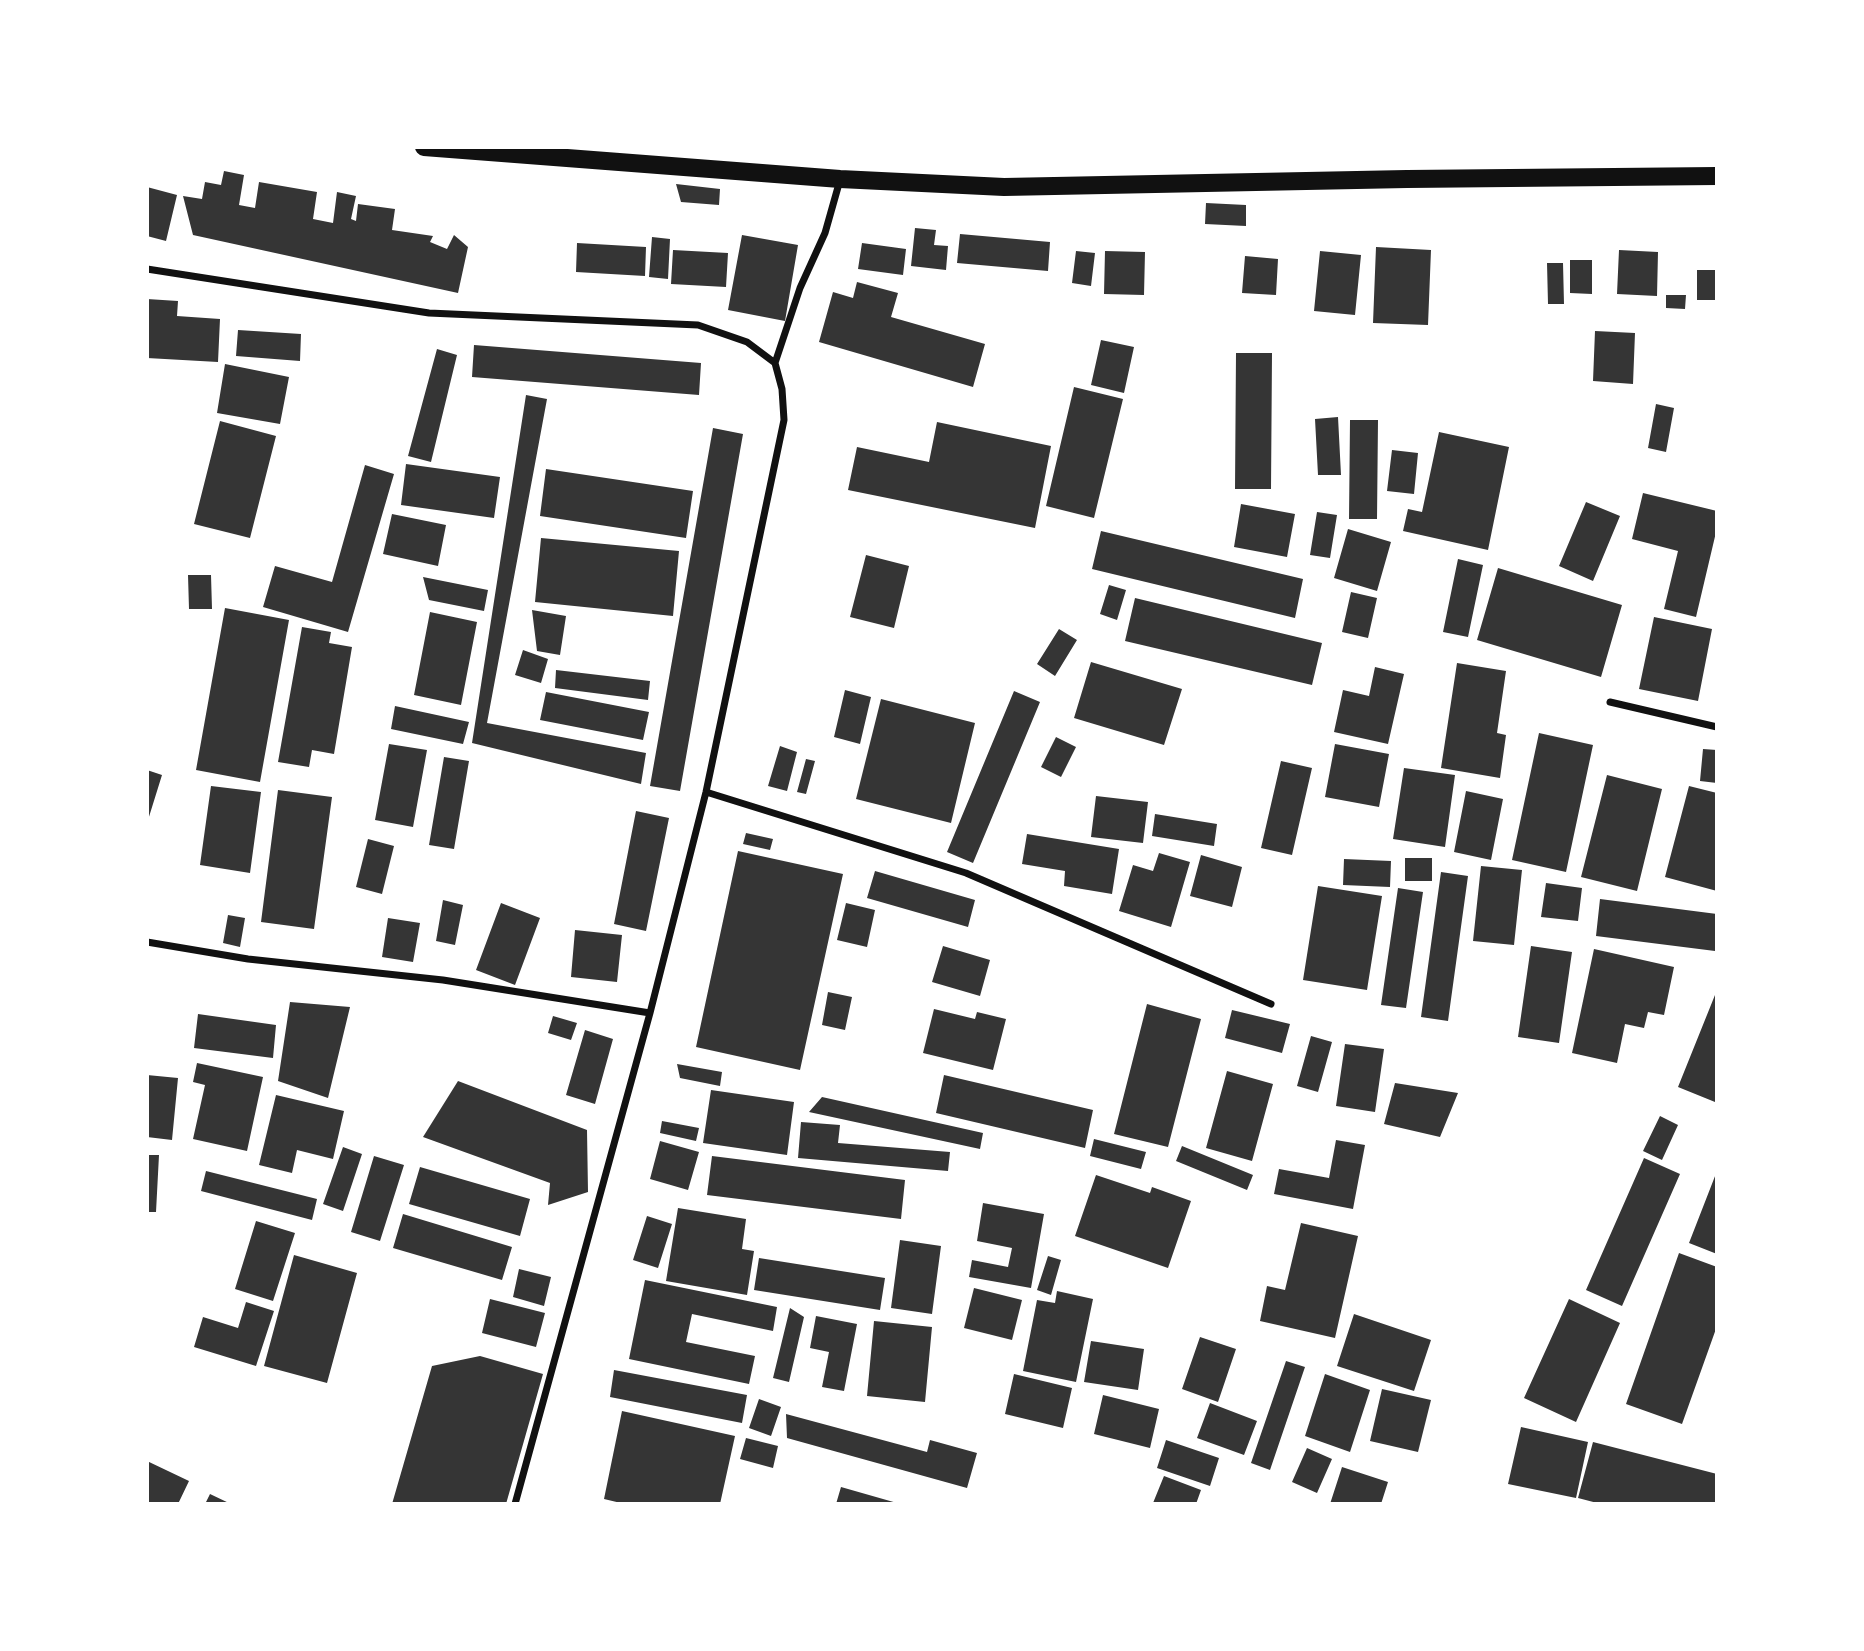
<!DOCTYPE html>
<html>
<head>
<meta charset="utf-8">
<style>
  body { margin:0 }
  #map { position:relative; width:1864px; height:1651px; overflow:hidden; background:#fff; font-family:"Noto Sans",sans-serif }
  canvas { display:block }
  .frame { position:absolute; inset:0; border:149px solid #fff; pointer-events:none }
</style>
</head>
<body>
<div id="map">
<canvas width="1864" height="1651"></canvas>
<div class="frame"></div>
</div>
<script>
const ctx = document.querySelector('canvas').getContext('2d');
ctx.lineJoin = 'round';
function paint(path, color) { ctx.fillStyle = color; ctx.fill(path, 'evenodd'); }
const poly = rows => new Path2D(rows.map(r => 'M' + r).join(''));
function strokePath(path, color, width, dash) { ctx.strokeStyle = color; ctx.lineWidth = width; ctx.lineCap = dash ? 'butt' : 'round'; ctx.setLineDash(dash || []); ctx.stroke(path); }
const building = poly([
  [224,171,244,175,239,205,255,208,259,182,317,192,313,219,333,223,337,192,356,196,351,219,356,221,358,204,395,209,392,230,433,236,430,242,447,249,454,235,468,247,458,293,193,235,183,196,202,199,205,182,221,185],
  [676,184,720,189,719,205,681,202],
  [147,187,177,195,166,241,147,236],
  [1206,203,1246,205,1246,226,1205,224],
  [915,228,936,230,934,245,948,246,946,270,911,266],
  [960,234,1050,242,1048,271,957,263],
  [742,235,798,245,785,321,728,310],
  [652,237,670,239,668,279,649,277],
  [577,243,646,247,645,276,576,272],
  [862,243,906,249,903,275,858,269],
  [1376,247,1431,250,1428,325,1373,323],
  [673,250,728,253,726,287,671,284],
  [1619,250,1658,252,1657,296,1617,294],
  [1076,251,1095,253,1091,286,1072,283],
  [1105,251,1145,252,1144,295,1104,294],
  [1320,251,1361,255,1355,315,1314,311],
  [1245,256,1278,259,1276,295,1242,293],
  [1570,260,1592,260,1592,294,1570,293],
  [1547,263,1563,263,1564,304,1548,304],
  [1697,270,1717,270,1717,300,1697,300],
  [857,282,898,293,891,317,985,344,973,387,819,342,833,292,853,298],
  [1666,295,1686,295,1685,309,1666,308],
  [147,299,178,301,177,316,220,319,218,362,147,358],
  [238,330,301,334,300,361,236,356],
  [1595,331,1635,333,1633,384,1593,381],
  [1101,340,1134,347,1124,393,1091,385],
  [474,345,701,363,699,395,472,377],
  [437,349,457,355,431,462,408,456],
  [1236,353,1272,353,1271,489,1235,489],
  [225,364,289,377,280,424,217,413],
  [1074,387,1123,399,1094,518,1046,506],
  [526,395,547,399,487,723,646,753,641,784,472,743],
  [1656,404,1674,408,1666,452,1648,448],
  [1338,417,1341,475,1318,475,1315,419],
  [1350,420,1378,420,1377,519,1349,519],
  [220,421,276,436,250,538,194,524],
  [937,422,1051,446,1035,528,848,490,857,447,929,462],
  [713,428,743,434,680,791,650,786],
  [1439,432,1509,447,1488,550,1403,531,1408,509,1422,512],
  [1392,450,1418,453,1414,494,1387,491],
  [406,464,500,477,494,518,401,505],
  [365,465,394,474,348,632,263,607,275,566,332,582],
  [546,469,693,491,686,538,540,516],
  [1643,493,1717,511,1717,528,1696,617,1664,609,1678,551,1632,539],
  [1586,502,1620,516,1593,581,1559,566],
  [1241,504,1295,514,1287,557,1234,547],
  [1317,512,1337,515,1330,558,1310,555],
  [392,514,446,525,438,566,383,554],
  [1348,529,1391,542,1377,591,1334,578],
  [1101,531,1303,579,1295,618,1092,569],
  [541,538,679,551,673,616,535,602],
  [866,555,909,566,894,628,850,617],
  [1458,559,1483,565,1468,637,1443,632],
  [1498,568,1622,605,1601,677,1477,640],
  [188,575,211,575,212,609,189,609],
  [423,577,488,590,484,611,429,600],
  [1109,585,1126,590,1117,620,1100,614],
  [1351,592,1377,598,1368,638,1342,632],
  [1135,598,1322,643,1312,685,1125,641],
  [225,608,289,620,260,782,196,770],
  [532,610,566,616,560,655,537,651],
  [430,612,477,622,461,705,414,695],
  [1654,617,1712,629,1698,701,1639,689],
  [302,627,331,632,329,643,352,647,334,754,312,750,309,767,278,762],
  [1059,629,1077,640,1055,676,1037,664],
  [523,650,548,659,541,683,515,675],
  [1091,662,1182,689,1164,745,1074,718],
  [1457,663,1506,671,1497,733,1506,735,1500,778,1441,768],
  [1375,667,1404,674,1388,744,1334,732,1343,690,1369,696],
  [556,670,650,681,648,700,555,688],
  [845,690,871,697,860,744,834,737],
  [1014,691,1040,702,973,863,947,852],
  [546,692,649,712,643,740,540,720],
  [881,699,975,723,951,823,856,799],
  [395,706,469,722,463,744,391,729],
  [1539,733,1593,745,1566,872,1512,860],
  [1056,737,1076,747,1061,777,1041,767],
  [389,744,427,750,413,827,375,820],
  [1335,744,1389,754,1379,807,1325,797],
  [780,746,797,752,787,791,768,786],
  [1703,749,1717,750,1717,783,1700,781],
  [444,757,469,761,454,849,429,845],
  [806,759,815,761,806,794,797,792],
  [1281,761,1312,768,1292,855,1261,848],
  [1404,768,1455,775,1445,847,1393,839],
  [147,770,162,775,148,820,147,820],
  [1607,775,1662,789,1637,891,1581,877],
  [211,786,261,792,250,873,200,865],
  [1689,786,1717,793,1717,891,1665,877],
  [278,790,332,797,314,929,261,922],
  [1466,791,1503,799,1491,860,1454,852],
  [1096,796,1148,802,1143,843,1091,837],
  [636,811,669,818,646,931,614,924],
  [1155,814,1217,824,1214,846,1152,836],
  [746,833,773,839,770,850,743,844],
  [1027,834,1119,849,1112,894,1064,886,1065,871,1022,864],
  [368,839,394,846,382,894,356,887],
  [738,851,843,874,800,1070,696,1047],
  [1159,853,1190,862,1171,927,1119,911,1133,865,1153,871],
  [1201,855,1242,867,1232,907,1190,896],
  [1405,858,1432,858,1432,881,1405,881],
  [1344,859,1391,861,1390,887,1343,885],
  [1481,866,1522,870,1514,945,1473,941],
  [875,871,975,900,968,927,867,898],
  [1441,872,1468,876,1448,1021,1421,1017],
  [1546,883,1582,888,1578,921,1541,917],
  [1318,886,1382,896,1367,990,1303,980],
  [1398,888,1423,892,1406,1008,1381,1005],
  [1600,899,1717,914,1715,951,1596,936],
  [443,900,463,905,455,945,436,941],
  [501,903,540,918,515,985,476,970],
  [846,903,875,910,867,947,837,940],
  [228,915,245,918,240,947,223,943],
  [388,918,420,923,413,962,382,957],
  [575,930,622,935,617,982,571,977],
  [943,946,990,960,980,996,932,982],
  [1531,946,1572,952,1559,1043,1518,1037],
  [1594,949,1674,967,1664,1015,1648,1012,1644,1028,1625,1024,1617,1063,1572,1053],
  [1717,990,1717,1098,1715,1102,1678,1087],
  [828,992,852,997,845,1030,822,1025],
  [290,1002,350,1007,328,1098,278,1081],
  [1147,1004,1201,1019,1168,1147,1114,1134],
  [934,1009,975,1019,977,1012,1006,1019,993,1070,923,1053],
  [1232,1010,1290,1024,1282,1053,1225,1038],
  [198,1014,276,1025,273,1058,194,1048],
  [553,1016,577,1023,571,1040,548,1033],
  [585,1030,613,1039,595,1104,566,1095],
  [1311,1036,1332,1042,1318,1092,1297,1086],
  [1345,1044,1384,1049,1375,1112,1336,1106],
  [197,1063,263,1077,247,1151,193,1139,205,1085,193,1082],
  [677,1064,722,1072,720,1086,680,1078],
  [1227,1071,1273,1084,1252,1161,1206,1148],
  [147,1075,178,1078,172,1140,147,1137],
  [944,1075,1093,1110,1085,1148,936,1113],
  [458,1081,587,1130,588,1192,548,1205,550,1183,423,1137],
  [1395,1083,1458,1093,1440,1137,1384,1124],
  [711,1090,794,1102,787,1155,703,1143],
  [276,1095,344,1111,333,1159,297,1150,292,1173,259,1165],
  [822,1097,983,1133,980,1149,809,1112],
  [1660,1116,1678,1125,1662,1160,1643,1151],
  [662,1121,699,1128,696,1141,660,1133],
  [801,1122,840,1125,838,1143,950,1152,948,1171,798,1158],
  [1094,1139,1146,1152,1141,1169,1090,1156],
  [1336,1140,1365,1145,1353,1209,1274,1194,1279,1169,1329,1178],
  [660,1141,699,1152,688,1190,650,1179],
  [1182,1146,1253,1175,1247,1190,1176,1161],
  [343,1147,362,1154,343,1211,323,1204],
  [147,1155,159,1155,156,1212,147,1212],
  [374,1156,404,1165,380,1241,351,1232],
  [712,1156,905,1180,901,1219,707,1195],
  [1644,1158,1680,1174,1622,1306,1586,1290],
  [420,1167,530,1199,520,1236,409,1204],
  [206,1171,317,1199,312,1220,201,1191],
  [1717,1171,1717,1254,1689,1243],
  [1096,1175,1150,1193,1152,1187,1191,1201,1168,1268,1075,1236],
  [983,1203,1044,1214,1031,1288,969,1277,972,1260,1008,1267,1012,1248,977,1241],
  [678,1208,746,1219,742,1249,754,1251,747,1295,666,1281],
  [403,1214,512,1247,502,1280,393,1248],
  [647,1216,672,1224,658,1268,633,1260],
  [256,1221,295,1233,273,1301,235,1289],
  [1301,1223,1358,1236,1335,1338,1260,1321,1267,1286,1285,1290],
  [900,1240,941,1246,932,1314,891,1308],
  [1679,1253,1717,1267,1717,1326,1682,1424,1626,1404],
  [294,1255,357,1273,327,1383,264,1366],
  [1048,1256,1061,1260,1051,1295,1037,1290],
  [759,1258,885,1278,880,1310,754,1290],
  [519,1269,551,1277,544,1306,513,1297],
  [645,1280,777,1307,773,1331,692,1314,686,1342,755,1356,749,1384,629,1359],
  [974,1288,1022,1300,1012,1340,964,1328],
  [1057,1291,1093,1299,1076,1382,1023,1371,1037,1300,1055,1303],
  [490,1299,545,1313,536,1347,482,1333],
  [1569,1299,1620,1323,1576,1422,1524,1398],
  [246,1302,274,1311,256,1366,194,1347,203,1317,238,1328],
  [790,1308,804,1317,789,1382,773,1378],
  [1354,1314,1431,1340,1414,1391,1337,1366],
  [816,1316,857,1324,844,1391,822,1387,829,1352,810,1348],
  [874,1321,932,1327,925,1402,867,1396],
  [1200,1337,1236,1349,1218,1402,1182,1389],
  [1091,1341,1144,1349,1138,1390,1084,1382],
  [480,1356,543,1374,506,1504,392,1504,432,1366],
  [1286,1361,1305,1367,1270,1470,1251,1463],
  [614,1370,747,1395,742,1423,610,1397],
  [1014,1374,1072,1388,1063,1428,1005,1414],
  [1325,1374,1370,1390,1350,1452,1305,1436],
  [1382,1389,1431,1400,1418,1452,1370,1441],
  [1103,1395,1159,1409,1150,1448,1094,1434],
  [759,1399,781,1407,771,1436,749,1428],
  [1210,1403,1257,1421,1244,1455,1197,1438],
  [622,1411,735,1436,720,1504,625,1504,604,1499],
  [786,1414,927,1452,930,1440,977,1453,967,1488,787,1438],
  [1521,1427,1588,1442,1576,1498,1508,1484],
  [746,1438,778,1446,773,1468,740,1459],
  [1166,1440,1219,1458,1210,1486,1157,1468],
  [1593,1442,1717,1474,1717,1504,1601,1504,1578,1498],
  [1307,1448,1332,1459,1317,1493,1292,1482],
  [147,1461,189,1481,178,1504,147,1504],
  [1342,1467,1388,1482,1381,1504,1330,1504],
  [1164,1476,1201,1490,1196,1504,1153,1503],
  [841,1487,897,1503,896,1504,836,1504],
  [210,1494,231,1504,205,1504]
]);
const minor = poly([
  [147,269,429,313,698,325,747,342,775,363,782,389,784,420,706,792,650,1013,515,1504],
  [775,363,800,288,825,233,840,180],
  [1610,702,1717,727],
  [706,792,966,873,1271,1004],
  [147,942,248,959,443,980,650,1013]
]);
const primary = poly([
  [424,147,840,179,1004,187,1407,179,1717,176]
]);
paint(building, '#353535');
strokePath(minor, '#111', 7);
strokePath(primary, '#111', 18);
</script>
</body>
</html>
